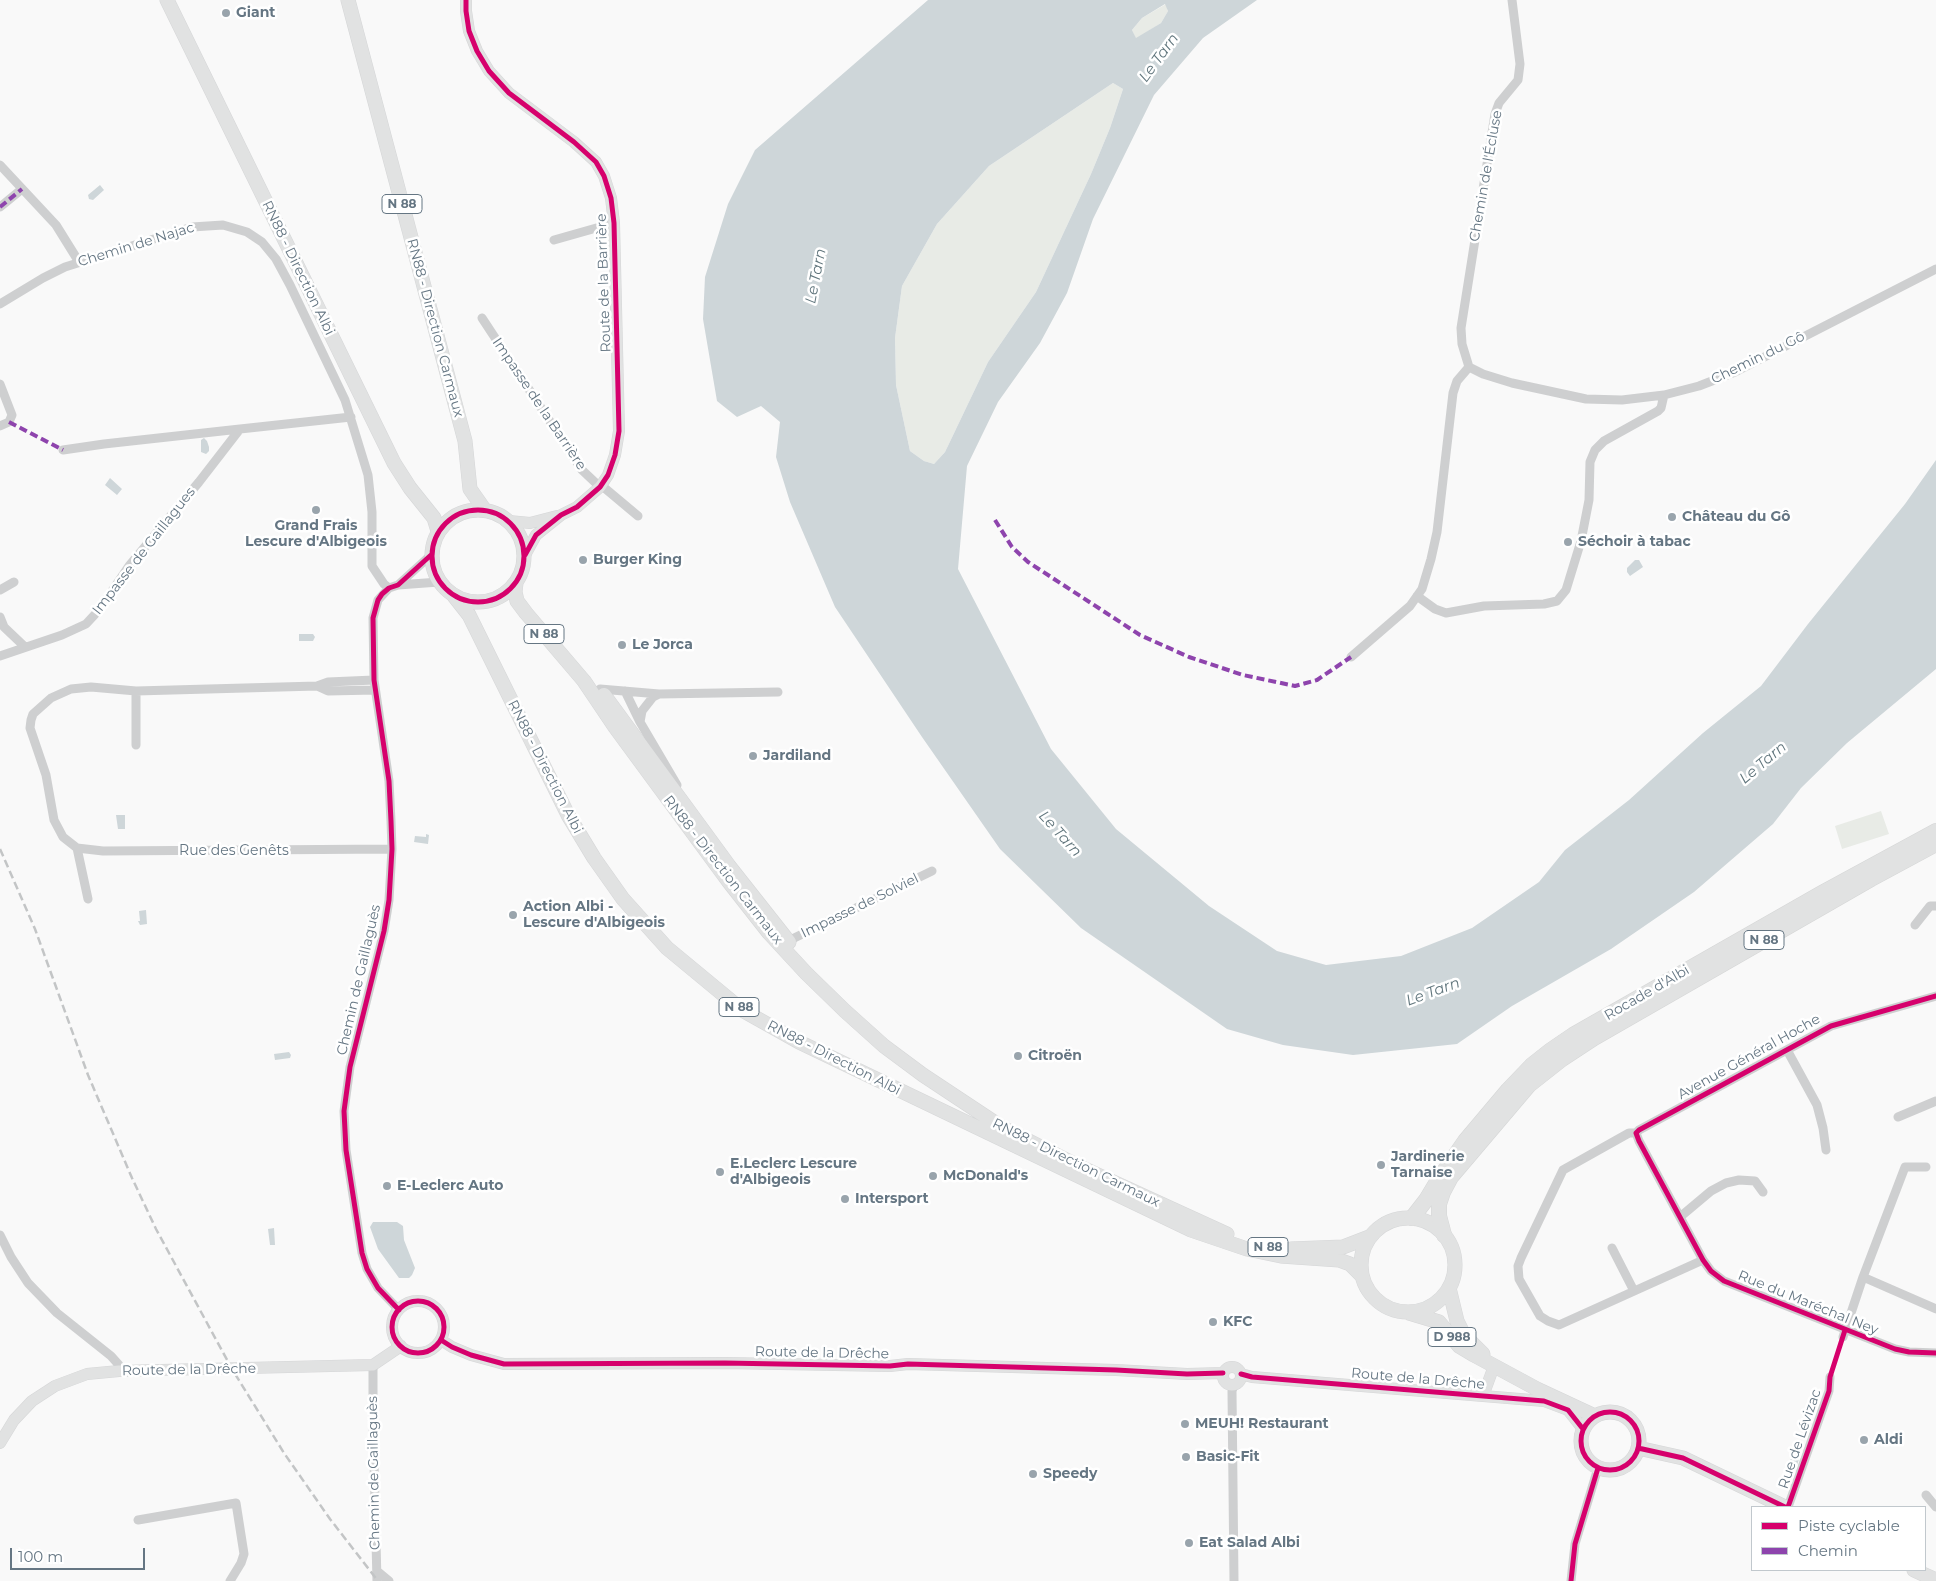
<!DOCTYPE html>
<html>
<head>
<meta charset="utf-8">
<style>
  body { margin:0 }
  #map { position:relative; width:1936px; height:1581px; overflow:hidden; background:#f9f9f9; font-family:Montserrat,sans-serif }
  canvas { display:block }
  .legend { position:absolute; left:1751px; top:1506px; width:175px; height:65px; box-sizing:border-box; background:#fff; border:1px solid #c1c8cd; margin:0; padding:6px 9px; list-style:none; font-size:15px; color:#657683 }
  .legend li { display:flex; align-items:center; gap:10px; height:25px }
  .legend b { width:25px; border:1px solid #c1c8cd }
  .scale { position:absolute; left:10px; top:1548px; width:135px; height:22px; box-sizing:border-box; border:2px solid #657683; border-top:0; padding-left:6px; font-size:15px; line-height:18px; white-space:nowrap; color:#657683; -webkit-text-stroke:4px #fff; paint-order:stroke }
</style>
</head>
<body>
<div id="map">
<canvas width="1936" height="1581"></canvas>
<ul class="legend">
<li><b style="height:6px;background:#d6006c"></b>Piste cyclable</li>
<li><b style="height:6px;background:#8e44ad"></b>Chemin</li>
</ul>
<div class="scale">100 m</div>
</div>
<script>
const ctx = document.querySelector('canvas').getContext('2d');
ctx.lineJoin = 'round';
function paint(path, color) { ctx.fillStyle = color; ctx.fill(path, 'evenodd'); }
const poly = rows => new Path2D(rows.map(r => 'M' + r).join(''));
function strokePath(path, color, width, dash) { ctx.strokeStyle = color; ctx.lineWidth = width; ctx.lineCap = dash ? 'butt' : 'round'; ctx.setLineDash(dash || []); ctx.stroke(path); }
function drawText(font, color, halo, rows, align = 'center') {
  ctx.font = font + ' Montserrat,sans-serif'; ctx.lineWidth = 5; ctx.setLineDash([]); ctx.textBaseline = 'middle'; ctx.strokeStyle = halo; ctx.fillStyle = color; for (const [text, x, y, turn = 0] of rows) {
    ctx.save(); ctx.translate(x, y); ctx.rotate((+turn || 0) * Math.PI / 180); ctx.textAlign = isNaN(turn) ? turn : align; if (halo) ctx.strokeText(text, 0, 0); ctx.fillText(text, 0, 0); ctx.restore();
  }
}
const green = poly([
  [1166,4,1168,11,1161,23,1136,39,1132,30,1142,18],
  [1113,83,1123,89,1110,128,1091,174,1036,292,988,362,945,452,934,464,924,461,910,451,896,385,895,338,902,286,937,224,989,166],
  [1881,811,1889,834,1842,849,1835,826]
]);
const water = poly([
  [928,0,1257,0,1203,38,1154,95,1093,219,1067,293,1040,343,998,402,967,466,958,569,1051,749,1116,829,1209,906,1277,951,1326,965,1401,956,1472,928,1539,882,1565,850,1629,800,1703,733,1761,686,1808,624,1905,504,1936,460,1936,669,1847,743,1801,788,1773,824,1694,892,1611,949,1512,1006,1457,1044,1353,1055,1283,1045,1227,1029,1081,928,1000,849,922,737,835,607,790,502,776,457,780,422,761,406,737,417,717,401,703,319,705,277,728,204,755,150],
  [1165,4,1168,11,1161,23,1136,38,1132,30,1142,18],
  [1113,83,1123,89,1110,128,1091,174,1036,292,988,362,945,452,934,464,924,461,910,451,896,385,895,338,902,286,937,224,989,166],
  [100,185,104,190,93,200,89,199,88,195],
  [204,438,207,441,209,447,209,451,206,454,201,452,201,440],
  [110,478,122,489,117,495,105,485],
  [1635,560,1639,560,1643,567,1630,576,1627,572,1627,568],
  [299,634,313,634,315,637,313,641,299,641],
  [116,815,125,815,125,829,118,829],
  [426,834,429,835,428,844,414,842,415,836,426,837],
  [146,910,147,924,140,925,138,921,140,921,139,911],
  [289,1052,291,1055,290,1058,275,1060,274,1054],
  [373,1222,397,1222,403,1226,404,1240,415,1268,412,1275,409,1278,399,1278,378,1249,370,1227],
  [274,1228,275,1245,270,1245,268,1229],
  [1792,1456,1799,1459,1794,1474,1786,1471]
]);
const street = poly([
  [1512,0,1520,64,1518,80,1499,103,1495,114,1461,328,1462,344,1469,367,1483,374,1512,383,1586,399,1622,400,1664,395],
  [0,165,56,225,79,262],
  [0,207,22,189],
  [554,240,614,223],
  [0,304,43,278,65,267,192,227,223,225,247,232,262,242,276,259,290,285,345,400,368,475,372,512,372,566,384,584,389,588],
  [482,318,582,470,600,487],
  [0,384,12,415,9,422,0,426],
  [63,450,104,444,240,429],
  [601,485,638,516],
  [398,585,431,555],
  [0,590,14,582],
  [1417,596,1435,609,1446,613,1484,606,1544,604,1557,601,1566,590,1581,541,1589,500,1590,462,1595,450,1604,441,1658,411,1661,408,1664,395,1699,386,1735,372,1936,269],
  [0,617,4,627,25,647],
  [0,656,62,635,86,624,99,610,129,566,199,482,240,429,351,417],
  [1351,657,1410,606,1422,589,1431,559,1437,532,1453,393,1457,381,1469,367],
  [374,680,328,682,317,686,328,691,375,690],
  [317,686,136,691,91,687,71,689,51,698,33,714,31,720,30,728,46,775,54,820,63,837,77,848,103,851,392,849],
  [600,689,659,694,778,692],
  [136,691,136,745],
  [625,691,640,722],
  [659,694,653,697,642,711,640,722,677,785],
  [77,848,88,899],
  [1915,925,1930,906,1936,906],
  [788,941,932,871],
  [1787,1050,1817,1105,1823,1128,1826,1150],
  [1898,1117,1936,1101],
  [1636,1133,1629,1133,1563,1170,1521,1258,1518,1266,1519,1279,1540,1316,1548,1321,1559,1325,1703,1260],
  [1636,1133,1639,1141,1703,1260,1711,1271,1724,1281,1895,1349,1909,1352,1936,1353],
  [1636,1133,1639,1130,1831,1026,1936,996],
  [1680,1217,1711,1191,1726,1183,1739,1180,1755,1181,1763,1192],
  [0,1235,11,1257,28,1283,57,1313,111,1356,119,1365,119,1371],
  [1612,1248,1634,1291],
  [1863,1277,1936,1309],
  [399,1310,378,1288,367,1269,362,1253,346,1150,344,1111,350,1067,384,931,389,900,392,849,391,821,389,781,374,680,373,618,378,600,389,588,398,585,439,582],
  [1843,1337,1863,1277,1905,1167,1926,1167],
  [373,1365,373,1423,377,1581],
  [1926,1495,1936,1507],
  [1788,1507,1829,1391,1830,1377],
  [138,1520,236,1503,244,1554,241,1563,230,1581],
  [377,1571,389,1581],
  [1234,1581,1232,1391,1234,1385],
  [1571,1581,1575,1544,1598,1468]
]);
const secondary = poly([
  [466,0,466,11,469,31,477,51,489,71,509,93,574,142,596,162,604,176,611,198,614,223,619,431,615,455,608,475,600,487,577,507,561,515,536,535,525,555],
  [509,521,530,523,557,516],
  '392 1327a26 26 0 1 1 52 0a26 26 0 1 1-52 0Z',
  [441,1340,452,1347,471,1355,504,1364,725,1363,890,1366,908,1364,1116,1370,1187,1374,1223,1373],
  '1223 1376a9 9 0 1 1 18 0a9 9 0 1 1-18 0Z',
  [1241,1374,1252,1377,1544,1401,1568,1410,1583,1429],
  [1483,1396,1494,1366],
  [0,1443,14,1420,32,1401,55,1386,87,1374,119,1371,373,1365,401,1346]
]);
const primary = poly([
  [167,0,394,463,410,488,434,518,438,531],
  [348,0,465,441,470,489,484,509],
  '432 556a46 46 0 1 1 92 0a46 46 0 1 1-92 0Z',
  [516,583,515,592,517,601,526,613,584,681,615,727,729,882,769,933,806,973,845,1011,884,1046,923,1075,1003,1128,1076,1165,1227,1234],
  [454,596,469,615,568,815,594,858,623,899,667,948,742,1010,799,1042,1191,1230,1247,1249,1281,1256,1339,1260,1350,1264,1361,1275],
  [604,695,729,866,789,942],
  '1361 1265a47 47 0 1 1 94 0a47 47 0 1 1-94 0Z',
  [1291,1249,1343,1247,1369,1237],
  [1449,1288,1457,1321,1464,1335,1483,1354],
  [1409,1313,1439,1322,1459,1346,1474,1355,1537,1389,1595,1416],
  '1581 1441a29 29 0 1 1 58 0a29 29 0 1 1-58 0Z',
  [1638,1448,1683,1458,1785,1507],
  [1914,1570,1936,1580]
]);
const highway = poly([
  [1412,1218,1426,1200,1438,1180,1465,1141,1508,1090,1532,1065,1551,1050,1573,1035,1822,893,1936,831],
  [1444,1235,1439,1216,1439,1204,1443,1192,1451,1177,1529,1085,1562,1059,1594,1038,1871,879,1936,844]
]);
const rail = poly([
  [0,849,35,929,88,1075,132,1178,156,1229,232,1369,284,1453,330,1519,378,1581]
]);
const quiet = poly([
  [0,207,22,189],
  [9,422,63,450],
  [995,520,1012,547,1028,562,1140,635,1189,657,1243,675,1295,686,1317,680,1351,657]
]);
const cycleway = poly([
  [466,0,466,11,469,31,477,51,489,71,509,93,574,142,596,162,604,176,611,198,614,223,619,431,615,455,608,475,600,487,577,507,561,515,536,535,525,555],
  '432 556a46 46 0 1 1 92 0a46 46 0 1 1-92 0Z',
  [1936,996,1831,1026,1639,1130,1636,1133,1639,1141,1703,1260,1711,1271,1724,1281,1895,1349,1909,1352,1936,1353],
  '392 1327a26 26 0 1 1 52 0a26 26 0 1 1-52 0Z',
  [399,1310,378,1288,367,1269,362,1253,346,1150,344,1111,350,1067,384,931,389,900,392,849,391,821,389,781,374,680,373,618,378,600,382,594,389,588,398,585,431,555],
  [441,1340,452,1347,471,1355,504,1364,725,1363,890,1366,908,1364,1116,1370,1187,1374,1223,1373],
  [1241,1374,1252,1377,1544,1401,1568,1410,1583,1429],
  '1581 1441a29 29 0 1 1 58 0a29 29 0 1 1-58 0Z',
  [1638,1448,1683,1458,1785,1507],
  [1788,1507,1829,1391,1830,1377,1845,1330],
  [1571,1581,1575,1544,1598,1468]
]);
const markers = [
  [226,13,5,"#99a4ac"],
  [316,510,5,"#99a4ac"],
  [1672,517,5,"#99a4ac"],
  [1568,542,5,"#99a4ac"],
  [583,560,5,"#99a4ac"],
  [622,645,5,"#99a4ac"],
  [753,756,5,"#99a4ac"],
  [513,915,5,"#99a4ac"],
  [1018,1056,5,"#99a4ac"],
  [1381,1165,5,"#99a4ac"],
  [720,1172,5,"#99a4ac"],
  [933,1176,5,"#99a4ac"],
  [387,1186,5,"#99a4ac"],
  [845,1199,5,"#99a4ac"],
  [1213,1322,5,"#99a4ac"],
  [1185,1424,5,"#99a4ac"],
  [1864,1440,5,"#99a4ac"],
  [1186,1457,5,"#99a4ac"],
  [1033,1474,5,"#99a4ac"],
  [1189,1543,5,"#99a4ac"]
];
const shields = [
  [402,204,40],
  [544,634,40],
  [1764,940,40],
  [739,1007,40],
  [1268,1247,40],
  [1452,1337,48]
];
const shieldNames = [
  ["N 88",402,204],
  ["N 88",544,634],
  ["N 88",1764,940],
  ["N 88",739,1007],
  ["N 88",1268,1247],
  ["D 988",1452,1337]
];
const poiNames = [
  ["Giant",236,13],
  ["Château du Gô",1682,517],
  ["Grand Frais",316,526,"center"],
  ["Lescure d'Albigeois",316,542,"center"],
  ["Séchoir à tabac",1578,542],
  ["Burger King",593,560],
  ["Le Jorca",632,645],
  ["Jardiland",763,756],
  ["Action Albi -",523,907],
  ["Lescure d'Albigeois",523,923],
  ["Citroën",1028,1056],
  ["Jardinerie",1391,1157],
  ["Tarnaise",1391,1173],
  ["E.Leclerc Lescure",730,1164],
  ["d'Albigeois",730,1180],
  ["McDonald's",943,1176],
  ["E-Leclerc Auto",397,1186],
  ["Intersport",855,1199],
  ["KFC",1223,1322],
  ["MEUH! Restaurant",1195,1424],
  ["Aldi",1874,1440],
  ["Basic-Fit",1196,1457],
  ["Speedy",1043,1474],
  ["Eat Salad Albi",1199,1543]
];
const streetNames = [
  ["Chemin de l'Écluse",1486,176,-80],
  ["Chemin de Najac",136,245,-17],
  ["RN88 - Direction Albi",298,268,64],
  ["Route de la Barrière",604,283,-92],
  ["RN88 - Direction Carmaux",435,328,75],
  ["Chemin du Gô",1758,358,-26],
  ["Impasse de la Barrière",539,404,56],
  ["Impasse de Gaillagues",144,551,-52],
  ["RN88 - Direction Albi",545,767,63],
  ["Rue des Genêts",234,851],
  ["RN88 - Direction Carmaux",723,870,52],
  ["Impasse de Solviel",860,906,-26],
  ["Chemin de Gaillaguès",359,980,-77],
  ["Rocade d'Albi",1647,993,-30],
  ["Avenue Général Hoche",1749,1057,-29],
  ["RN88 - Direction Albi",834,1058,27],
  ["RN88 - Direction Carmaux",1076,1163,26],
  ["Rue du Maréchal Ney",1808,1303,22],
  ["Route de la Drêche",822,1353,1],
  ["Route de la Drêche",189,1370,-1],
  ["Route de la Drêche",1418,1379,5],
  ["Rue de Lévizac",1800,1439,-71],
  ["Chemin de Gaillaguès",374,1473,-91]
];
const waterNames = [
  ["Le Tarn",1159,58,-54],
  ["Le Tarn",816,276,-79],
  ["Le Tarn",1763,763,-40],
  ["Le Tarn",1060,834,48],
  ["Le Tarn",1433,992,-20]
];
paint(green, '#e8ebe6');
paint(water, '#ced6d9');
strokePath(secondary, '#d5d6d7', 12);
strokePath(primary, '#d5d6d7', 15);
strokePath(highway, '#d5d6d6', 16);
strokePath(street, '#cecfd0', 9);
strokePath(secondary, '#e1e2e2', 11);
strokePath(primary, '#e1e2e2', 14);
strokePath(highway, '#e1e2e2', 15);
strokePath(rail, '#c3c5c6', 2.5, [8, 4]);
strokePath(quiet, '#8e44ad', 4, [8, 4]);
strokePath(cycleway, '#d6006c', 5);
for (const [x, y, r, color] of markers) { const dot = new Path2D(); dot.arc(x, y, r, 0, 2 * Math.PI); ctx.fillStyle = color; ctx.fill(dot); strokePath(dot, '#fff', 2); }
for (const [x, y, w] of shields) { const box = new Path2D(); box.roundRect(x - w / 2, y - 9.5, w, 19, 4); ctx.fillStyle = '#fff'; ctx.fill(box); strokePath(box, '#657683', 1); }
drawText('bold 12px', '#657683', null, shieldNames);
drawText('bold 14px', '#657683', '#fff', poiNames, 'left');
drawText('14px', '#657683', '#fff', streetNames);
drawText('italic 15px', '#60757c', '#fff', waterNames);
</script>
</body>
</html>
